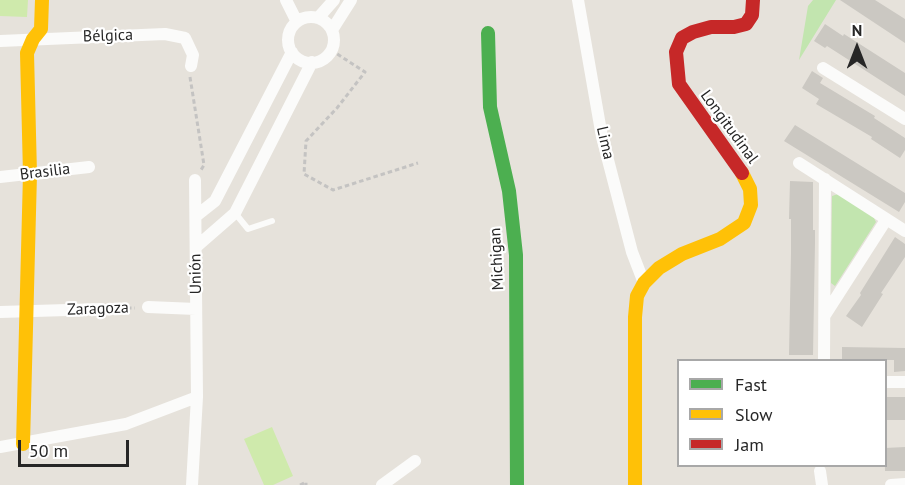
<!DOCTYPE html>
<html>
<head>
<meta charset="utf-8">
<style>
  body { margin:0 }
  #map { position:relative; width:905px; height:485px; overflow:hidden; background:#e6e2db; font-family:"PT Sans",sans-serif }
  canvas { display:block }
  .legend { position:absolute; left:677px; top:359px; width:210px; height:108px; box-sizing:border-box; background:#fff; border:2px solid #a8a8a8; margin:0; padding:8px 10px; list-style:none; font-size:18px; color:#262626 }
  .legend li { display:flex; align-items:center; gap:12px; height:30px }
  .legend b { width:30px; border:2px solid #a8a8a8 }
  .north { position:absolute; left:827px; top:18px; width:60px; height:60px; -webkit-text-stroke:4px #fff; paint-order:stroke; rotate:0deg; font-size:16px; font-weight:700; line-height:24px; text-align:center; color:#262626 }
  .north::after { content:''; display:block; margin:auto; width:21px; height:27px; background:#262626; clip-path:polygon(50% 0,100% 100%,50% 72%,0 100%) }
  .scale { position:absolute; left:18px; top:440px; width:111px; height:27px; box-sizing:border-box; border:3px solid #262626; border-top:0; padding-left:8px; font-size:18px; line-height:21px; white-space:nowrap; color:#262626; -webkit-text-stroke:4px #fff; paint-order:stroke }
</style>
</head>
<body>
<div id="map">
<canvas width="905" height="485"></canvas>
<ul class="legend">
<li><b style="height:8px;background:#4caf50"></b>Fast</li>
<li><b style="height:8px;background:#ffc107"></b>Slow</li>
<li><b style="height:8px;background:#c62828"></b>Jam</li>
</ul>
<div class="north">N</div>
<div class="scale">50 m</div>
</div>
<script>
const ctx = document.querySelector('canvas').getContext('2d');
ctx.lineJoin = 'round';
function paint(path, color) { ctx.fillStyle = color; ctx.fill(path, 'evenodd'); }
const poly = rows => new Path2D(rows.map(r => 'M' + r).join(''));
function strokePath(path, color, width, dash) { ctx.strokeStyle = color; ctx.lineWidth = width; ctx.lineCap = dash ? 'butt' : 'round'; ctx.setLineDash(dash || []); ctx.stroke(path); }
function drawText(font, color, halo, rows, align = 'center') {
  ctx.font = font + ' "PT Sans",sans-serif'; ctx.lineWidth = 4.5; ctx.setLineDash([]); ctx.textBaseline = 'middle'; ctx.strokeStyle = halo; ctx.fillStyle = color; for (const [text, x, y, turn = 0] of rows) {
    ctx.save(); ctx.translate(x, y); ctx.rotate((+turn || 0) * Math.PI / 180); ctx.textAlign = isNaN(turn) ? turn : align; if (halo) ctx.strokeText(text, 0, 0); ctx.fillText(text, 0, 0); ctx.restore();
  }
}
const green = poly([
  [813,0,836,0,799,60,808,6],
  [838,194,873,216,876,222,835,286,831,283,832,196]
]);
const pitch = poly([
  [0,0,28,0,27,17,0,16],
  [272,427,293,476,273,485,264,485,244,439]
]);
const building = poly([
  [840,0,875,0,905,19,905,43],
  [825,24,843,36,844,34,905,73,905,96,827,46,825,48,814,41],
  [812,71,823,78,820,83,875,116,874,118,905,138,905,150,900,158,871,139,872,137,816,104,819,99,802,88],
  [795,125,905,193,905,202,899,212,784,141],
  [790,181,813,182,813,230,815,230,815,243,813,355,789,355,791,253,791,219,789,219],
  [895,237,905,244,905,257,881,293,883,294,862,327,846,316,861,295,860,293],
  [842,347,905,348,905,371,894,372,894,360,842,360],
  [885,397,905,397,905,420,885,420],
  [905,447,905,471,885,471,885,448]
]);
const path = poly([
  [331,50,365,72,337,108,306,141,304,174,333,190,418,163],
  [190,77,204,165,201,170],
  [112,308,135,308],
  [300,485,306,482,306,485]
]);
const lane = poly([
  [235,213,248,229,272,221]
]);
const street = poly([
  [286,0,297,22],
  [578,0,602,137,632,252,644,283],
  '288 40a23 23 0 1 1 46 0a23 23 0 1 1-46 0Z',
  [318,18,334,0],
  [332,30,351,0],
  [0,41,165,34,185,38,193,55,191,66],
  [823,68,905,119],
  [799,163,905,231],
  [0,177,89,167],
  [196,216,215,201,292,52],
  [196,247,235,213,312,62],
  [148,307,196,309],
  [0,312,101,309],
  [825,315,886,220],
  [824,360,825,179],
  [886,382,905,382],
  [0,447,126,424,197,397],
  [820,471,822,485],
  [192,485,197,397,195,180],
  [382,485,415,461],
  [891,485,905,484]
]);
const fast = poly([
  [488,33,490,107,509,191,516,255,517,485]
]);
const slow = poly([
  [23,444,30,174,27,53,33,39,41,29,42,0],
  [635,485,635,317,637,296,644,283,659,268,682,254,720,239,744,223,751,205,750,189,742,173]
]);
const jam = poly([
  [742,173,679,84,676,52,682,38,693,32,711,27,734,27,746,24,752,15,753,0]
]);
const streetNames = [
  ["Bélgica",108,36,-2],
  ["Longitudinal",729,127,54],
  ["Lima",605,143,77],
  ["Brasilia",45,172,-7],
  ["Michigan",497,259,-93],
  ["Unión",196,274,-91],
  ["Zaragoza",98,309,-2]
];
paint(green, '#c2e5af');
paint(pitch, '#cfeaac');
paint(building, '#cbc8c2');
strokePath(path, '#c4c3c2', 3, [4.5, 3]);
strokePath(lane, '#fbfbfa', 6);
strokePath(street, '#fbfbfa', 12);
strokePath(fast, '#4caf50', 14);
strokePath(slow, '#ffc107', 14);
strokePath(jam, '#c62828', 14);
drawText('16px', '#262626', '#fff', streetNames);
</script>
</body>
</html>
